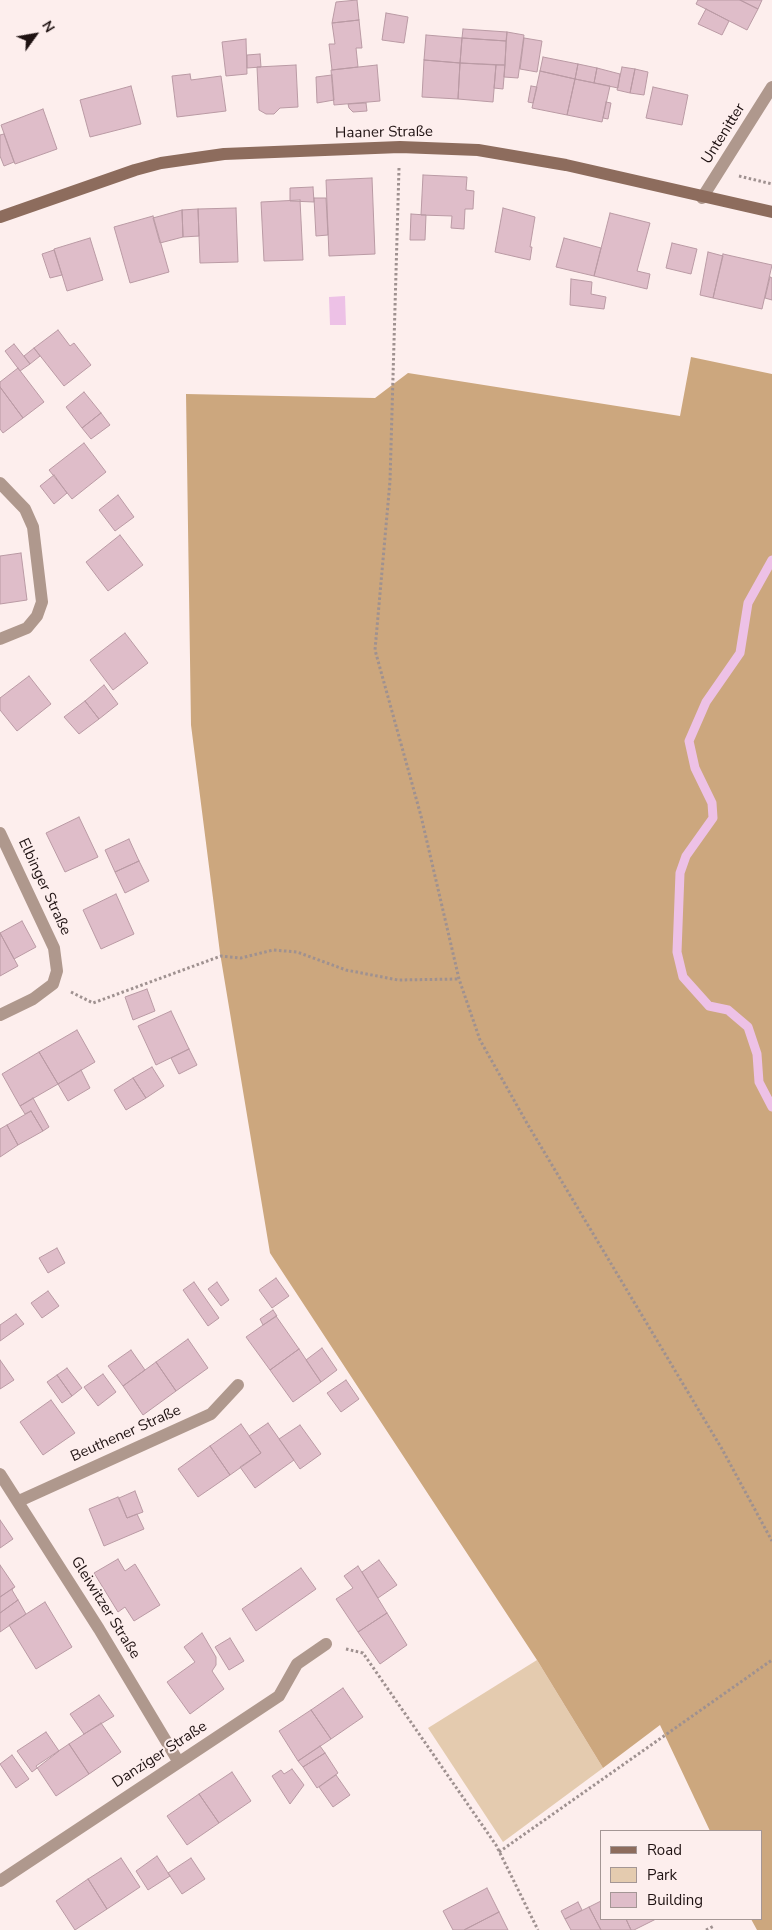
<!DOCTYPE html>
<html>
<head>
<meta charset="utf-8">
<style>
  body { margin:0 }
  #map { position:relative; width:772px; height:1930px; overflow:hidden; background:#fdeeed; font-family:"Nunito Sans",sans-serif }
  canvas { display:block }
  .legend { position:absolute; left:600px; top:1830px; width:162px; height:90px; box-sizing:border-box; background:#fdeeed; border:1px solid #a49695; margin:0; padding:6px 9px; list-style:none; font-size:15px; color:#1f1212 }
  .legend li { display:flex; align-items:center; gap:10px; height:25px }
  .legend b { width:25px; border:1px solid #a49695 }
  .north { position:absolute; left:10px; top:10px; width:50px; height:50px; -webkit-text-stroke:4px #fdeeed; paint-order:stroke; rotate:58deg; font-size:14px; font-weight:700; line-height:20px; text-align:center; color:#1f1212 }
  .north::after { content:''; display:block; margin:auto; width:18px; height:22px; background:#1f1212; clip-path:polygon(50% 0,100% 100%,50% 72%,0 100%) }
</style>
</head>
<body>
<div id="map">
<canvas width="772" height="1930"></canvas>
<ul class="legend">
<li><b style="height:6px;background:#8d6c5d"></b>Road</li>
<li><b style="height:14px;background:#e4cbaf"></b>Park</li>
<li><b style="height:14px;background:#dfbdc9"></b>Building</li>
</ul>
<div class="north">N</div>
</div>
<script>
const ctx = document.querySelector('canvas').getContext('2d');
ctx.lineJoin = 'round';
function paint(path, color) { ctx.fillStyle = color; ctx.fill(path, 'evenodd'); }
const poly = rows => new Path2D(rows.map(r => 'M' + r).join(''));
function strokePath(path, color, width, dash) { ctx.strokeStyle = color; ctx.lineWidth = width; ctx.lineCap = dash ? 'butt' : 'round'; ctx.setLineDash(dash || []); ctx.stroke(path); }
function drawText(font, color, halo, rows, align = 'center') {
  ctx.font = font + ' "Nunito Sans",sans-serif'; ctx.lineWidth = 4; ctx.setLineDash([]); ctx.textBaseline = 'middle'; ctx.strokeStyle = halo; ctx.fillStyle = color; for (const [text, x, y, turn = 0] of rows) {
    ctx.save(); ctx.translate(x, y); ctx.rotate((+turn || 0) * Math.PI / 180); ctx.textAlign = isNaN(turn) ? turn : align; if (halo) ctx.strokeText(text, 0, 0); ctx.fillText(text, 0, 0); ctx.restore();
  }
}
const green = poly([
  [537,1660,603,1768,503,1842,428,1728]
]);
const forest = poly([
  [691,357,772,374,772,1930,757,1930,751,1919,761,1919,761,1831,710,1831,660,1725,603,1768,537,1660,270,1253,220,953,191,725,186,394,375,398,408,373,680,416]
]);
const water = poly([
  [345,296,346,325,330,325,329,297]
]);
const stream = poly([
  [772,560,748,603,740,653,706,702,689,741,695,768,712,803,713,818,686,856,680,873,677,952,683,977,709,1006,728,1010,748,1027,757,1054,759,1082,772,1107]
]);
const building = poly([
  [357,0,359,20,332,23,336,2,357,0],
  [698,0,740,0,758,9,747,30,696,4,698,0],
  [740,0,762,0,758,9,740,0],
  [706,9,729,21,722,35,698,24,706,9],
  [386,13,408,17,404,43,382,40,386,13],
  [359,20,362,48,356,48,358,67,332,70,329,44,335,44,332,23,359,20],
  [463,29,507,32,506,41,462,38,463,29],
  [507,32,524,35,518,78,504,77,507,32],
  [426,35,462,38,460,63,424,60,426,35],
  [462,38,506,41,505,65,460,63,462,38],
  [524,38,542,41,537,72,520,69,524,38],
  [246,39,247,74,226,76,222,42,246,39],
  [260,54,261,67,247,68,247,55,260,54],
  [543,57,578,64,575,79,540,71,543,57],
  [424,60,460,63,458,99,422,97,424,60],
  [460,63,496,65,493,102,458,99,460,63],
  [578,64,597,68,594,83,575,79,578,64],
  [296,65,298,107,280,108,274,114,266,114,259,110,257,67,296,65],
  [377,65,380,101,334,105,331,70,377,65],
  [496,65,505,65,503,89,494,88,496,65],
  [622,67,635,69,630,93,617,90,622,67],
  [597,68,620,74,618,88,594,83,597,68],
  [635,69,648,72,644,95,630,93,635,69],
  [540,71,575,79,567,115,532,108,540,71],
  [190,74,191,80,221,76,226,111,177,117,172,76,190,74],
  [332,75,334,100,317,103,316,77,332,75],
  [575,79,610,86,602,122,567,115,575,79],
  [131,86,141,124,90,137,80,100,131,86],
  [531,86,537,87,533,103,528,102,531,86],
  [653,87,688,95,682,125,646,118,653,87],
  [606,102,611,103,608,119,603,118,606,102],
  [366,103,367,111,353,112,349,108,348,104,366,103],
  [43,109,57,149,15,164,1,125,43,109],
  [4,134,14,162,4,166,0,156,0,135,4,134],
  [423,175,467,177,466,190,474,191,473,209,465,209,464,229,451,228,452,216,421,215,423,175],
  [372,178,375,254,329,256,326,180,372,178],
  [313,187,314,202,290,201,290,188,313,187],
  [314,198,326,198,328,235,316,236,314,198],
  [300,200,303,260,264,261,261,202,300,200],
  [236,208,238,262,200,263,198,209,236,208],
  [503,208,535,217,530,247,532,247,530,260,495,252,503,208],
  [198,209,199,236,183,237,182,210,198,209],
  [182,210,183,237,160,243,153,218,182,210],
  [610,213,650,223,637,271,650,274,647,289,594,276,610,213],
  [411,214,426,215,425,240,410,240,411,214],
  [153,216,169,272,130,283,114,227,153,216],
  [90,238,103,280,67,291,54,249,90,238],
  [564,238,601,248,594,276,556,267,564,238],
  [672,243,697,249,691,274,666,268,672,243],
  [54,250,62,275,50,278,42,254,54,250],
  [708,252,723,256,713,298,700,295,708,252],
  [723,254,772,265,762,309,713,298,723,254],
  [770,277,772,278,772,300,765,298,770,277],
  [571,279,592,282,591,294,606,297,604,309,570,305,571,279],
  [58,330,70,346,74,343,91,365,64,386,34,348,58,330],
  [14,344,30,364,20,371,5,351,14,344],
  [34,348,40,356,30,364,24,356,34,348],
  [18,368,44,402,23,418,0,387,0,382,18,368],
  [0,387,23,418,3,433,0,429,0,387],
  [84,392,101,413,82,428,66,407,84,392],
  [101,413,110,425,91,439,82,428,101,413],
  [84,443,106,472,72,499,49,470,84,443],
  [54,475,67,493,54,504,40,486,54,475],
  [118,495,134,517,115,531,99,510,118,495],
  [120,535,143,565,108,591,86,562,120,535],
  [21,553,27,600,0,604,0,556,21,553],
  [125,633,148,663,113,690,90,660,125,633],
  [29,676,51,704,17,731,0,710,0,698,29,676],
  [104,685,118,704,99,719,85,701,104,685],
  [85,701,99,719,79,734,64,717,85,701],
  [79,817,98,857,65,872,46,833,79,817],
  [129,839,139,861,115,872,105,850,129,839],
  [139,861,149,881,125,893,115,872,139,861],
  [116,894,134,934,101,949,83,910,116,894],
  [22,921,36,947,14,959,0,933,22,921],
  [0,933,18,966,0,976,0,933],
  [147,989,155,1011,133,1020,125,997,147,989],
  [171,1011,189,1049,156,1065,138,1026,171,1011],
  [77,1030,95,1062,58,1084,39,1052,77,1030],
  [189,1049,197,1065,179,1074,171,1058,189,1049],
  [39,1052,58,1084,20,1106,2,1074,39,1052],
  [152,1067,164,1086,146,1098,133,1078,152,1067],
  [81,1070,90,1088,68,1101,58,1084,81,1070],
  [133,1078,146,1098,126,1110,114,1090,133,1078],
  [33,1098,49,1127,43,1131,31,1111,25,1114,20,1106,33,1098],
  [31,1111,43,1131,18,1145,7,1125,31,1111],
  [7,1125,18,1145,0,1157,0,1129,7,1125],
  [57,1248,65,1263,48,1273,39,1258,57,1248],
  [276,1278,289,1296,272,1308,259,1290,276,1278],
  [194,1282,219,1318,208,1326,183,1290,194,1282],
  [217,1282,229,1300,221,1306,208,1289,217,1282],
  [48,1291,59,1306,42,1318,31,1303,48,1291],
  [273,1310,277,1316,263,1325,260,1319,273,1310],
  [16,1314,24,1324,0,1341,0,1325,16,1314],
  [276,1316,299,1349,270,1370,246,1337,276,1316],
  [188,1339,208,1368,176,1391,156,1362,188,1339],
  [322,1348,337,1370,321,1382,306,1360,322,1348],
  [299,1349,321,1382,293,1402,270,1370,299,1349],
  [131,1350,145,1370,123,1386,108,1366,131,1350],
  [0,1360,14,1380,0,1389,0,1360],
  [156,1362,176,1391,143,1415,123,1386,156,1362],
  [67,1368,82,1388,72,1396,57,1375,67,1368],
  [103,1374,116,1392,98,1406,84,1387,103,1374],
  [57,1375,72,1396,62,1403,47,1382,57,1375],
  [346,1380,359,1399,341,1412,327,1393,346,1380],
  [51,1400,75,1433,43,1455,20,1422,51,1400],
  [268,1423,294,1460,255,1488,240,1467,261,1453,249,1436,268,1423],
  [241,1424,261,1453,230,1475,210,1446,241,1424],
  [300,1425,321,1454,300,1469,279,1439,300,1425],
  [210,1446,230,1475,198,1497,178,1469,210,1446],
  [135,1491,143,1512,127,1518,119,1498,135,1491],
  [118,1497,127,1518,137,1514,144,1529,104,1546,89,1509,118,1497],
  [0,1520,13,1539,0,1548,0,1520],
  [118,1559,125,1571,135,1564,160,1605,134,1621,125,1607,118,1612,94,1573,118,1559],
  [379,1560,397,1585,378,1598,362,1572,379,1560],
  [0,1565,15,1587,0,1597,0,1565],
  [358,1566,387,1613,358,1632,336,1599,353,1588,344,1576,358,1566],
  [301,1568,316,1589,256,1631,242,1609,301,1568],
  [13,1588,12,1590,18,1600,0,1613,0,1597,13,1588],
  [18,1600,26,1614,0,1632,0,1613,18,1600],
  [45,1602,72,1647,36,1669,9,1625,45,1602],
  [387,1613,407,1645,380,1664,358,1632,387,1613],
  [202,1633,216,1657,216,1665,212,1671,224,1689,190,1714,167,1682,195,1662,184,1647,202,1633],
  [230,1638,244,1661,229,1670,215,1647,230,1638],
  [343,1688,363,1717,331,1739,311,1710,343,1688],
  [99,1695,114,1716,84,1734,70,1714,99,1695],
  [311,1710,331,1739,298,1761,279,1731,311,1710],
  [101,1723,121,1752,89,1774,69,1744,101,1723],
  [46,1732,59,1751,32,1772,17,1751,46,1732],
  [69,1744,89,1774,56,1796,36,1766,69,1744],
  [320,1746,325,1753,303,1767,298,1761,320,1746],
  [325,1753,338,1773,317,1788,303,1767,325,1753],
  [12,1755,29,1779,16,1788,0,1764,12,1755],
  [292,1769,304,1785,290,1804,272,1776,281,1770,284,1774,292,1769],
  [232,1772,251,1801,219,1823,199,1794,232,1772],
  [336,1775,350,1795,333,1807,319,1787,336,1775],
  [199,1794,219,1823,187,1845,167,1816,199,1794],
  [157,1856,170,1876,148,1890,136,1871,157,1856],
  [121,1858,140,1887,107,1909,88,1879,121,1858],
  [191,1858,205,1879,182,1894,168,1873,191,1858],
  [88,1879,107,1909,75,1930,56,1901,88,1879],
  [487,1888,499,1912,464,1930,453,1930,443,1911,487,1888],
  [601,1901,601,1919,626,1919,631,1930,601,1930,589,1907,601,1901],
  [578,1902,582,1910,565,1919,561,1911,578,1902],
  [589,1907,601,1930,571,1930,565,1919,589,1907],
  [499,1912,508,1930,464,1930,499,1912],
  [626,1919,656,1919,634,1930,631,1930,626,1919]
]);
const path = poly([
  [399,168,390,481,375,650,421,816,459,979,480,1040,528,1125,722,1449,772,1541],
  [739,176,772,184],
  [71,992,93,1003,221,956,241,958,273,950,297,952,346,970,398,980,459,979],
  [346,1649,363,1653,496,1845,538,1930],
  [499,1852,772,1660],
  [706,1930,714,1926]
]);
const street = poly([
  [702,198,772,87],
  [0,483,25,509,33,527,42,602,37,616,27,628,0,639],
  [0,833,54,948,57,971,53,984,33,999,0,1015],
  [0,1474,99,1629,178,1761],
  [19,1501,211,1414,238,1385],
  [0,1881,279,1696,297,1664,326,1644]
]);
const secondary = poly([
  [0,217,135,170,161,163,224,154,400,147,478,150,566,165,772,212]
]);
const streetNames = [
  ["Haaner Straße",384,133,-1],
  ["Untenitter",724,134,-58],
  ["Elbinger Straße",44,887,65],
  ["Beuthener Straße",126,1434,-24],
  ["Gleiwitzer Straße",105,1608,58],
  ["Danziger Straße",160,1755,-33]
];
paint(green, '#e4cbaf');
paint(forest, '#cca77e');
paint(water, '#edc1e6');
strokePath(stream, '#edc1e6', 9);
paint(building, '#dfbdc9');
strokePath(building, '#ba9aa4', 1);
strokePath(path, '#9f9190', 3, [2.5, 2.5]);
strokePath(street, '#af988d', 12);
strokePath(secondary, '#8d6c5d', 12);
drawText('15px', '#1f1212', '#fdeeed', streetNames);
</script>
</body>
</html>
